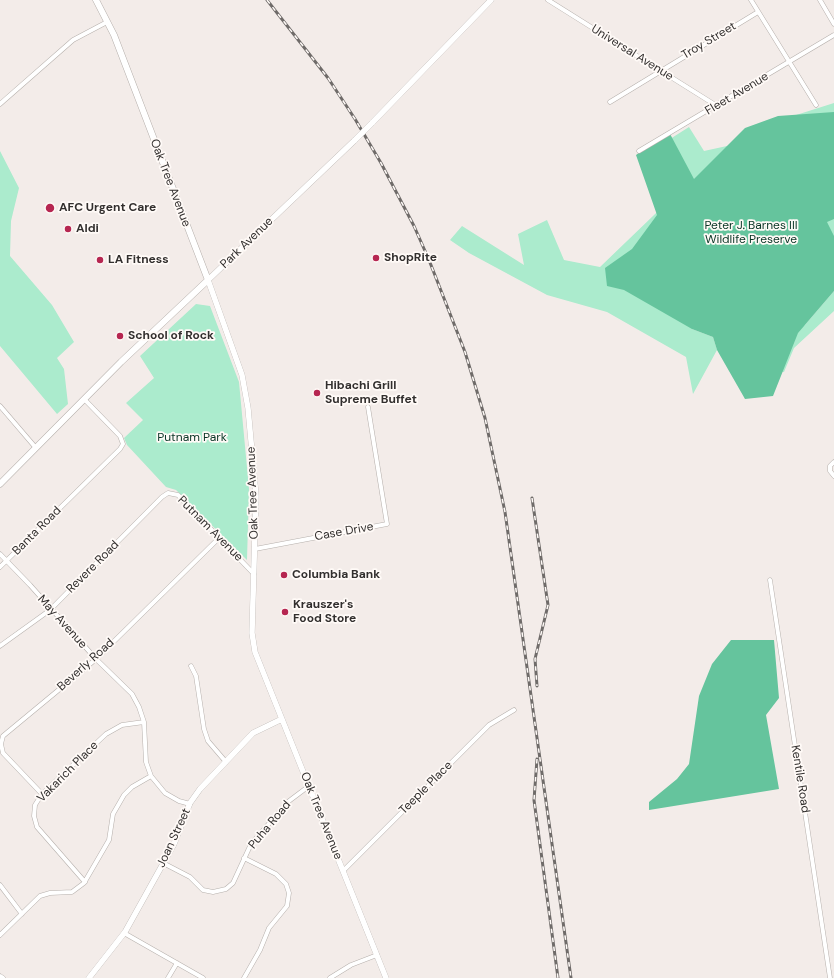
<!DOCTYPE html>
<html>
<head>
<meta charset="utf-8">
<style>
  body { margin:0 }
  canvas { display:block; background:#f3ece9 }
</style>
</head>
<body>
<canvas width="834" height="978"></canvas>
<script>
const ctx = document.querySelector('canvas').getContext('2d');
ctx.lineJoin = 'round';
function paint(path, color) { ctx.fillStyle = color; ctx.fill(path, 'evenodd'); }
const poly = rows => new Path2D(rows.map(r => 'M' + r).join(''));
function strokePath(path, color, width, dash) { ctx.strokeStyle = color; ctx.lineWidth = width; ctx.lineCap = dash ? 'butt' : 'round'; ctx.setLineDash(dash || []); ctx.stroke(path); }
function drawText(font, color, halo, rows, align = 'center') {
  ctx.font = font + ' "DM Sans",sans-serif'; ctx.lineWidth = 3.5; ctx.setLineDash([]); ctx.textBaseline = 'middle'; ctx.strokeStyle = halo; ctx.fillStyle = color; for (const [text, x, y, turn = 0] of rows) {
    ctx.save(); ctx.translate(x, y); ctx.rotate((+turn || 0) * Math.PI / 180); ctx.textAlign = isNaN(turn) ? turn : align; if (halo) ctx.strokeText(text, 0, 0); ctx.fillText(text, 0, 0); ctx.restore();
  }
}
const green = poly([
  [834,103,834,277,804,326,834,291,834,311,794,348,784,372,752,369,716,308,692,329,713,337,717,350,693,394,686,357,607,312,547,295,469,253,450,240,462,226,524,265,518,234,547,220,564,260,600,267,680,190,659,146,689,127,704,151,736,144,774,122],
  [0,151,19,188,11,221,10,256,52,305,74,342,57,358,64,369,68,404,57,414,0,346],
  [196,304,210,306,239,382,249,489,247,560,176,490,166,487,127,445,124,438,143,420,126,403,154,378,140,356]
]);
const forest = poly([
  [834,112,834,219,827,222,834,236,834,291,798,333,773,396,745,399,717,350,713,337,692,329,624,290,607,286,605,268,632,249,657,215,636,155,669,132,694,179,745,128,778,116],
  [731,640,774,640,779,698,766,715,779,789,649,810,649,802,677,779,689,764,699,696,712,664]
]);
const minor = poly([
  [548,0,717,106],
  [751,0,816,105],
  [820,0,834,24],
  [610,102,758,12],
  [0,104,73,40,107,22],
  [639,151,834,35],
  [0,406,36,448],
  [834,462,830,466,830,471,834,476],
  [255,549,387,524,368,407],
  [0,554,30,585,96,659,132,694,139,707,144,722,146,762,151,776,165,793,179,801,190,804],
  [0,567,120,449,123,444,120,436,85,400],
  [770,580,830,978],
  [0,646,50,610,162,497,168,493,178,495,254,574],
  [191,666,196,676,204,729,208,741,226,762],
  [42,794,3,753,1,744,3,736,96,659,219,538],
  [244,858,276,874,286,884,289,893,287,906,269,928,260,950,244,978],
  [163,863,190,877,203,890,213,892,226,889,233,883,251,844,289,801,309,786],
  [343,871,489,725,514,710],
  [85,882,37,827,34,816,35,805,42,794,106,734,122,725,144,722],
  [0,885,22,914],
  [124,933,203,978],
  [0,935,40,896,50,893,72,892,84,883,109,840,113,814,124,795,132,787,151,776],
  [0,976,3,978],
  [168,978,177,963],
  [330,978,351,965,377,955]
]);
const tertiary = poly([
  [372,123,491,0],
  [355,140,208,280,242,375,248,408,256,496,252,633,255,652,386,978],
  [89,978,125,932,174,844,190,803,200,789,253,733,282,719]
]);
const secondary = poly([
  [0,484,121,362,208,280,114,35,96,0]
]);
const rail = poly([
  [267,0,328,78,355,119,381,163,414,226,429,260,465,352,485,418,505,512,571,978],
  [532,498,548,605,535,659,537,686],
  [537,759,534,800,558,978]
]);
const tertiaryBridge = poly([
  [355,140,372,123]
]);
const markers = [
  [50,208,5,"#b62651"],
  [68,229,4,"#b62651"],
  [376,258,4,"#b62651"],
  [100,260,4,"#b62651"],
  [120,336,4,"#b62651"],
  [317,393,4,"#b62651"],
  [284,575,4,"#b62651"],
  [285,612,4,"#b62651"]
];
const streetNames = [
  ["Troy Street",709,41,-31],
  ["Universal Avenue",632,53,32],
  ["Fleet Avenue",737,94,-31],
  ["Oak Tree Avenue",170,183,69],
  ["Park Avenue",247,243,-44],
  ["Oak Tree Avenue",253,493,-92],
  ["Putnam Avenue",210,529,45],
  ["Banta Road",37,531,-45],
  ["Case Drive",344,532,-10],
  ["Revere Road",93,567,-45],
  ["May Avenue",62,622,48],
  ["Beverly Road",86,665,-42],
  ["Vakarich Place",68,772,-45],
  ["Kentile Road",800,779,81],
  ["Teeple Place",426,788,-45],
  ["Oak Tree Avenue",321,816,68],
  ["Puha Road",270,825,-50],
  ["Joan Street",174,838,-65]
];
const poiNames = [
  ["AFC Urgent Care",59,208],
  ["Aldi",76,229],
  ["ShopRite",384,258],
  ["LA Fitness",108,260],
  ["School of Rock",128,336],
  ["Hibachi Grill",325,386],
  ["Supreme Buffet",325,400],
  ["Columbia Bank",292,575],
  ["Krauszer's",293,605],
  ["Food Store",293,619]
];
const parkNames = [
  ["Peter J. Barnes III",751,226],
  ["Wildlife Preserve",751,240],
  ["Putnam Park",192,438]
];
paint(green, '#abebcd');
paint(forest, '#65c49d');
strokePath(minor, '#b6b0ac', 5);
strokePath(tertiary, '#b6b0ac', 6);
strokePath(secondary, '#b6b0ac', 7);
strokePath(minor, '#fff', 4);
strokePath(tertiary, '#fff', 5.5);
strokePath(secondary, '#fff', 6);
strokePath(rail, '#6f6b69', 3);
strokePath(rail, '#fffaf7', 1.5, [4.5]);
strokePath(tertiaryBridge, '#b6b0ac', 6, []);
strokePath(tertiaryBridge, '#fff', 5.5);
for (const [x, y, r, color] of markers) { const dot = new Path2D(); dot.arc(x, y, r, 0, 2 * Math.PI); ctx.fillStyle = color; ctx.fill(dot); strokePath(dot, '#fffaf7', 1.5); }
drawText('12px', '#322f2e', '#fffaf7', streetNames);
drawText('bold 12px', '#322f2e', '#fffaf7', poiNames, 'left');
drawText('12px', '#083424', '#fffaf7', parkNames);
</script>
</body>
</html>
